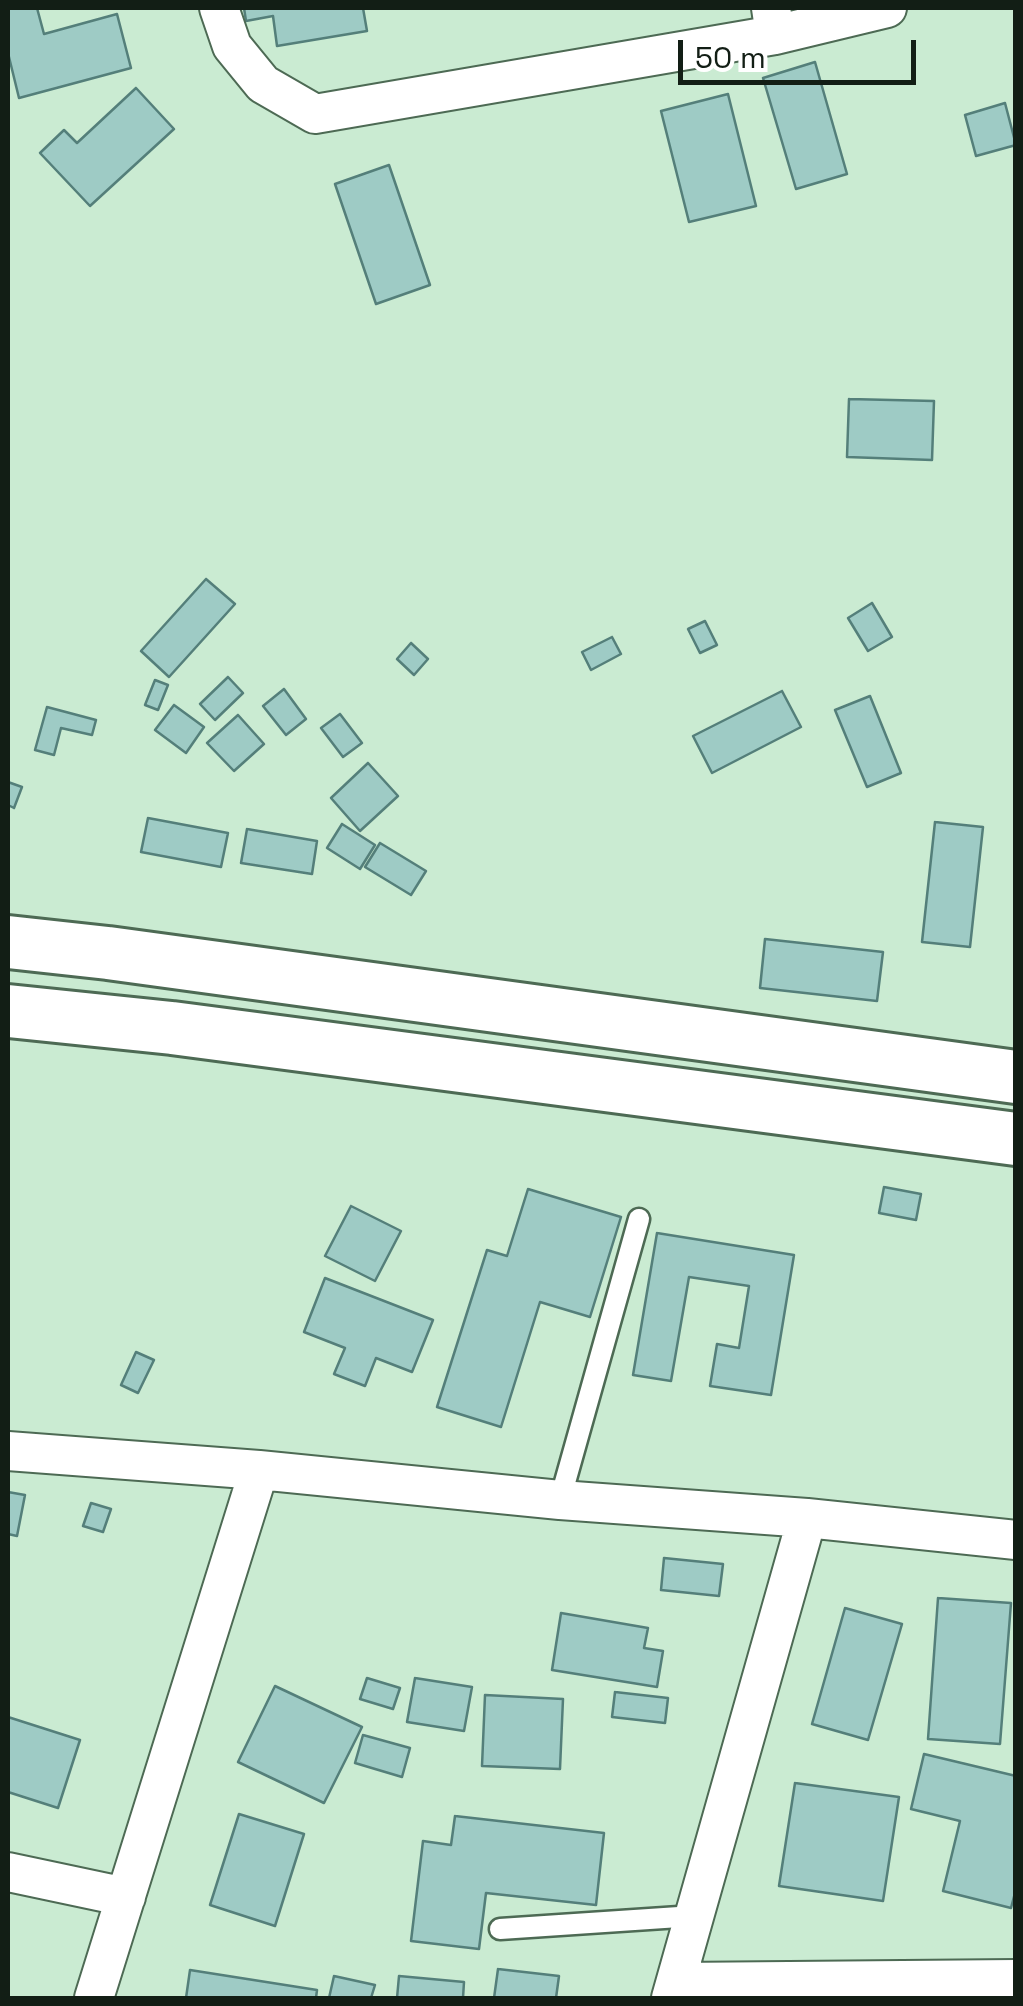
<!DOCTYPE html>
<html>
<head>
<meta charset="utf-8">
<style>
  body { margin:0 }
  #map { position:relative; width:1023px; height:2006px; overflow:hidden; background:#caebd2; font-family:"Space Grotesk",sans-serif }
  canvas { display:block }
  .frame { position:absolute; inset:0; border:10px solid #121e15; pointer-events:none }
  .scale { position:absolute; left:678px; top:40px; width:238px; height:45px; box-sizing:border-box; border:5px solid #121e15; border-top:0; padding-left:12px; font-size:30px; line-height:35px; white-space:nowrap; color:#121e15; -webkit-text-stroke:8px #fff; paint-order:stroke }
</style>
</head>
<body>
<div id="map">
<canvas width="1023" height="2006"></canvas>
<div class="frame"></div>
<div class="scale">50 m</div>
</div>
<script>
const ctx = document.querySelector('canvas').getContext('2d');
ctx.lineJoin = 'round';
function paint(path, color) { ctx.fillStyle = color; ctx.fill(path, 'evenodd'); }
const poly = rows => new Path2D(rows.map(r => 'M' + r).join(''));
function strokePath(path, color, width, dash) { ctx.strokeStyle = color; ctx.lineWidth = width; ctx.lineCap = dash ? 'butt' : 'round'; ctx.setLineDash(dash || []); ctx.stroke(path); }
const building = poly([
  [8,8,37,8,44,34,117,14,131,68,19,98,8,53,8,8],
  [244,8,363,8,367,31,277,46,273,16,246,21,244,8],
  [815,62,847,174,796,189,763,78,815,62],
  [136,88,174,129,90,206,40,153,64,130,77,143,136,88],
  [728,94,756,206,689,222,661,111,728,94],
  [1005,103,1016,145,976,156,965,115,1005,103],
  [389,165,430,285,376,304,335,184,389,165],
  [849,399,934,401,932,460,847,457,849,399],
  [206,579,235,604,169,677,141,651,206,579],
  [872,603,892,637,868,651,848,618,872,603],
  [705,621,717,645,700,653,688,629,705,621],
  [612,637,621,654,591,670,582,652,612,637],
  [411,643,428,659,414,675,397,659,411,643],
  [228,677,243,693,215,720,200,704,228,677],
  [155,680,168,685,158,710,145,705,155,680],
  [284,689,306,719,286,735,263,706,284,689],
  [782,691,801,727,712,773,693,736,782,691],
  [870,696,901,773,867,787,835,710,870,696],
  [174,705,204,727,186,753,155,730,174,705],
  [47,707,96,720,92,735,61,728,54,755,35,750,47,707],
  [340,714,362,743,343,757,321,728,340,714],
  [238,715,264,744,234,771,207,743,238,715],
  [368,763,398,796,360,831,331,798,368,763],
  [8,782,22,787,14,808,8,805,8,782],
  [148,818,228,833,221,867,141,852,148,818],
  [935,822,983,827,970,947,922,942,935,822],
  [342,824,375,845,360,869,327,848,342,824],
  [247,829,317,841,312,874,241,863,247,829],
  [380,843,426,871,411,895,365,867,380,843],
  [765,939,883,952,877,1001,760,988,765,939],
  [884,1187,921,1194,916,1220,879,1213,884,1187],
  [528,1189,621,1217,590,1317,540,1302,501,1427,437,1407,487,1250,507,1256,528,1189],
  [351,1206,401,1231,375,1281,325,1256,351,1206],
  [657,1233,794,1255,771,1395,710,1386,717,1344,739,1348,749,1286,689,1277,671,1381,633,1375,657,1233],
  [325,1278,433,1320,412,1372,376,1358,365,1386,334,1374,345,1348,304,1332,325,1278],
  [136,1352,154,1360,138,1393,121,1385,136,1352],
  [8,1492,25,1495,17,1536,8,1534,8,1492],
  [91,1503,111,1509,103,1532,83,1526,91,1503],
  [664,1558,723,1564,719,1596,661,1590,664,1558],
  [938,1598,1011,1603,1000,1744,928,1739,938,1598],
  [845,1608,902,1624,868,1740,812,1724,845,1608],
  [561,1613,648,1628,644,1648,663,1651,657,1687,552,1670,561,1613],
  [367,1678,400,1688,393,1709,360,1699,367,1678],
  [415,1678,472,1687,464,1731,407,1722,415,1678],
  [275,1686,362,1727,324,1803,238,1762,275,1686],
  [615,1692,668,1698,665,1723,612,1717,615,1692],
  [485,1695,563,1699,560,1769,482,1766,485,1695],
  [8,1717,80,1740,58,1808,8,1792,8,1717],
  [363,1735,410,1748,402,1777,355,1763,363,1735],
  [924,1754,1016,1776,1016,1889,1011,1908,943,1891,960,1821,911,1809,924,1754],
  [795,1783,899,1797,883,1901,779,1886,795,1783],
  [239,1814,304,1834,275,1926,210,1905,239,1814],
  [455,1816,604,1833,596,1905,486,1893,479,1949,411,1941,423,1841,451,1845,455,1816],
  [498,1969,559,1976,556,1998,494,1998,498,1969],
  [190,1970,317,1990,316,1998,186,1998,190,1970],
  [334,1976,375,1985,371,1998,329,1998,334,1976],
  [399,1976,464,1982,463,1998,397,1998,399,1976]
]);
const lane = poly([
  [560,1500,639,1219],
  [500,1929,694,1916]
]);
const street = poly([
  [219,8,232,46,263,84,315,114,775,35,771,8],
  [775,35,887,8],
  [8,1451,259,1470,560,1500,807,1518,1016,1540],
  [8,1872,126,1897],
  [676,1982,1016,1979],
  [94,1998,259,1470],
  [671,1998,807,1518]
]);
const secondary = poly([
  [8,942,108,953,1016,1077],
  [8,1011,172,1028,1016,1139]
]);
paint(building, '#9ecbc5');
strokePath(building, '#547f7a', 2.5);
strokePath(lane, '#4d6a54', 25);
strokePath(street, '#4d6a54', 42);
strokePath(secondary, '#4d6a54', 58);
strokePath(lane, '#fff', 20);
strokePath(street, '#fff', 38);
strokePath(secondary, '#fff', 52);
</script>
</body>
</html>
